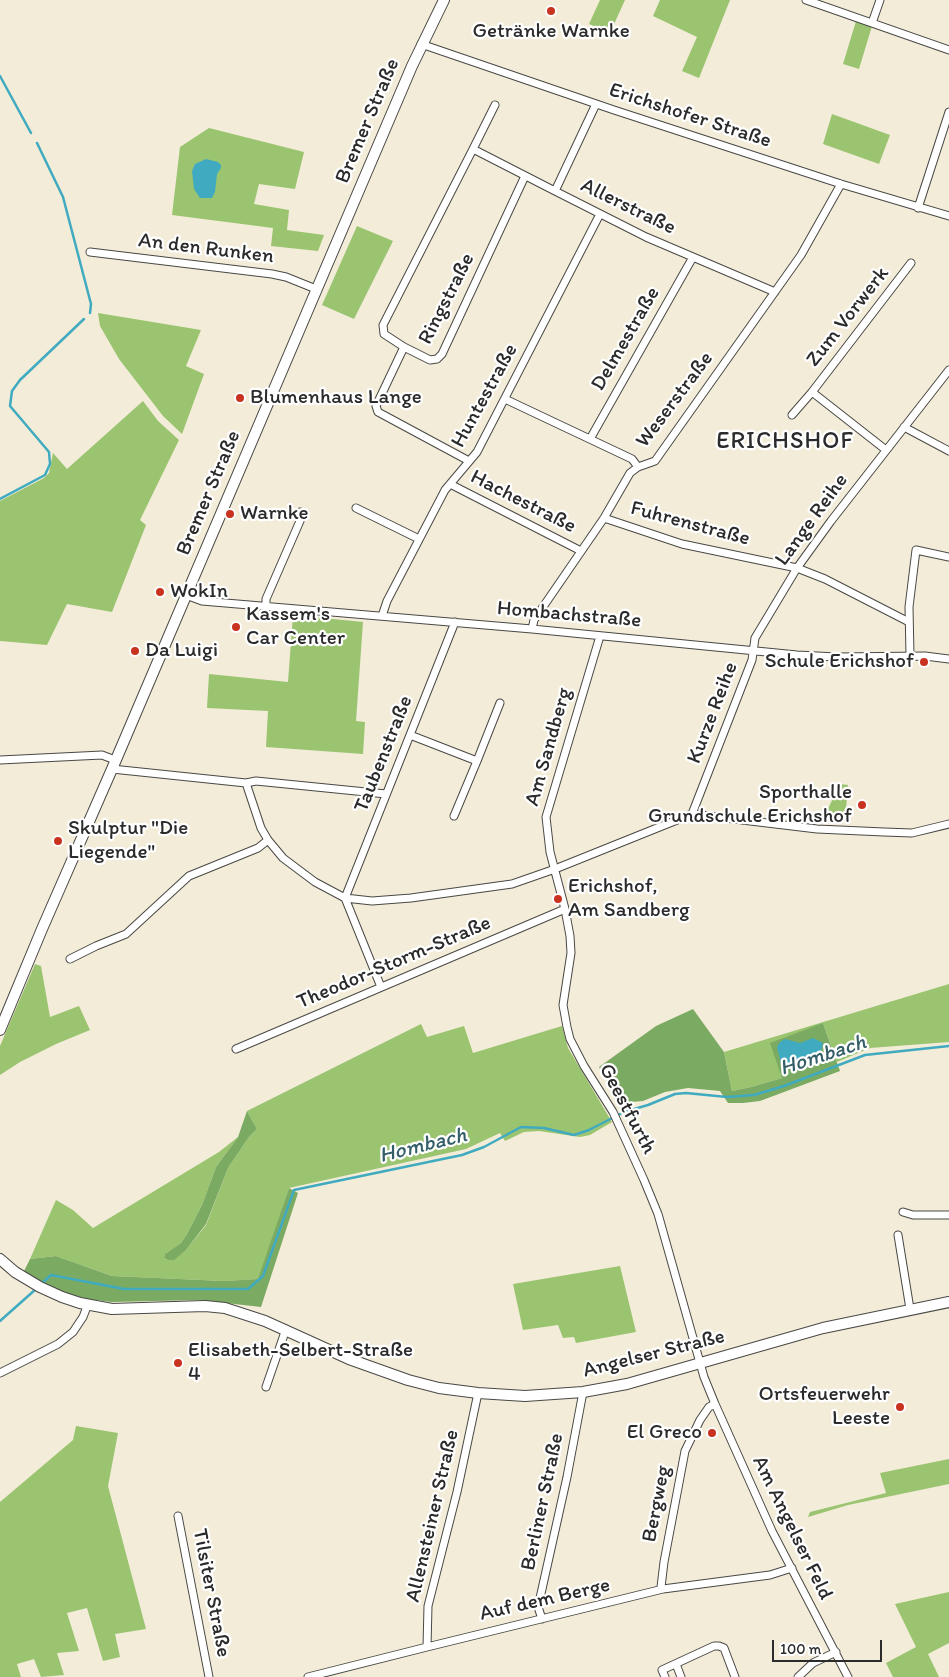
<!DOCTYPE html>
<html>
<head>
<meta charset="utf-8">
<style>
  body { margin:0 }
  #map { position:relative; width:949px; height:1677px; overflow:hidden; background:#f3ecd8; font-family:Itim,sans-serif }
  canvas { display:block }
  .scale { position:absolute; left:772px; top:1640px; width:110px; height:22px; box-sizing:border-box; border:2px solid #2b2b2b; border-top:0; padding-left:6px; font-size:15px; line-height:18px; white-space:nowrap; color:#2b2b2b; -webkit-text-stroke:4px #fff; paint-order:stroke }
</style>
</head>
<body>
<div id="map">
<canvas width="949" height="1677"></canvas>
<div class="scale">100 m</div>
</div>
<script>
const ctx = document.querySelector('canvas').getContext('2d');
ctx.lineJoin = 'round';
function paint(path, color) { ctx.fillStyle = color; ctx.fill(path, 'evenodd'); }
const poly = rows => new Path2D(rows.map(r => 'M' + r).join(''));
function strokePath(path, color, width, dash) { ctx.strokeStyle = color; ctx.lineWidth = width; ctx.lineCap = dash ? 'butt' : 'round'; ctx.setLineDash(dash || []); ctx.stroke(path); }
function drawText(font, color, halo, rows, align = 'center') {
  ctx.font = font + ' Itim,sans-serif'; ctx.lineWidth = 4.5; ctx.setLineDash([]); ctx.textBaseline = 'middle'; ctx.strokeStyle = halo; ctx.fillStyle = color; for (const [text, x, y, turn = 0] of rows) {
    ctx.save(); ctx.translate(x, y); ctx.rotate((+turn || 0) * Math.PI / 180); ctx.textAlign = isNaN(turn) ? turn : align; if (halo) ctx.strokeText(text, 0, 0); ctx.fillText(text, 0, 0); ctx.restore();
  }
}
const green = poly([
  [600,0,625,0,610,33,589,24],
  [660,0,730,0,699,78,682,71,697,37,653,16],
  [856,21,872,26,859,69,843,64],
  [832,114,890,135,879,164,823,144],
  [209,128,304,152,295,189,259,184,254,204,289,210,287,230,324,235,318,251,271,246,273,228,172,215,180,147],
  [357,226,393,241,354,319,322,305],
  [98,313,201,330,186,366,204,374,182,434,163,416,119,359,100,326],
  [143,401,158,421,179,440,140,520,146,525,112,612,67,604,47,645,0,641,0,501,44,478,49,473,53,453,67,469],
  [293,615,363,622,356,721,365,722,363,754,266,747,268,711,207,708,209,674,288,682],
  [840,784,848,785,845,821,823,819],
  [35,964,41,966,50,1017,79,1006,90,1030,56,1044,20,1062,0,1075,0,1046],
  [949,984,949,1042,870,1048,837,1062,823,1023,782,1078,751,1087,732,1091,724,1052],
  [421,1024,427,1037,464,1026,473,1053,562,1026,568,1048,612,1122,590,1135,580,1137,539,1131,524,1132,505,1141,500,1133,466,1149,289,1188,259,1279,224,1281,112,1276,56,1256,30,1259,56,1200,73,1210,93,1228,219,1152,238,1137,216,1167,202,1205,187,1234,181,1243,165,1254,164,1258,168,1260,186,1250,206,1225,228,1168,249,1137,257,1129,247,1111],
  [620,1266,636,1332,576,1343,574,1337,563,1338,558,1325,523,1330,513,1284],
  [76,1426,118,1433,108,1486,146,1629,115,1634,120,1657,103,1661,87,1608,67,1613,79,1651,57,1653,64,1675,41,1677,34,1659,17,1664,21,1677,0,1677,0,1502,73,1440],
  [949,1459,949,1484,848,1505,808,1517,810,1512,886,1493,880,1473],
  [949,1592,949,1643,928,1654,939,1677,893,1677,886,1663,916,1647,895,1604]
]);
const forest = poly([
  [693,1009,724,1052,732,1091,751,1087,782,1078,770,1043,823,1023,840,1071,760,1101,743,1103,728,1103,720,1091,688,1088,665,1092,643,1101,619,1103,599,1067,656,1026],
  [247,1111,257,1129,249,1137,228,1168,206,1224,186,1250,174,1260,168,1260,164,1258,165,1254,181,1243,187,1234,202,1205,216,1167,238,1137],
  [289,1188,298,1193,261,1307,199,1300,112,1302,87,1299,65,1293,46,1285,24,1271,30,1259,56,1256,112,1276,224,1281,258,1279]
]);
const water = poly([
  [206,159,218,162,221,165,221,168,217,174,215,192,212,198,200,198,194,189,192,171,195,164],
  [813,1038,823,1043,819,1059,812,1065,799,1070,789,1069,781,1063,777,1047,780,1042,785,1039,800,1043]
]);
const stream = poly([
  [0,76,31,133],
  [37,143,63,197,91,304,90,313],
  [0,499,45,475,50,464,49,452,10,406,12,391,20,380,84,319],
  [40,1285,51,1275,124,1289,248,1289,263,1276,294,1190,462,1155,484,1147,521,1127,544,1128,574,1135,589,1130,624,1112,648,1105,675,1094,686,1093,727,1097,754,1095,784,1086,865,1055,949,1046],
  [0,1321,36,1289]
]);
const minor = poly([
  [806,0,949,50],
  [872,23,880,0],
  [421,44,614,110,841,184,949,216],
  [596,104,555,191,646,237,775,292],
  [495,105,473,149,555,191],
  [473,149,383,325,384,334,404,347,430,360,437,359,442,354,525,176],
  [918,208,949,112],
  [90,252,272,274,286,277,316,289],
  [404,347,376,406,378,412,469,461],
  [812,392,911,263],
  [505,399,632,459,638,467],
  [792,415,812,392,886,450],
  [904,427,949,451],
  [590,439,693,257],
  [450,484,581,551],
  [356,508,419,539],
  [604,518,682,544,797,568,825,579,909,622],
  [186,595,202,601,532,629,797,655,837,657,925,656,949,659],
  [266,606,266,599,300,521,300,512],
  [382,616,387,601,445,490,477,452,600,214],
  [532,629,534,620,604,518,630,473,638,467,655,461,801,255,841,184],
  [600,636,546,817,550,852,565,909,570,936,571,953,563,1005,567,1027,570,1039,584,1066,613,1112,644,1180,658,1214,704,1377,715,1404,772,1531,848,1677],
  [910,656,909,607,916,550,949,557],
  [410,735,477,761,454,816],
  [0,760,102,755,115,760],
  [477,761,500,703],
  [112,769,246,783,261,828,268,840,283,858,315,882,345,898,372,901,411,898,512,884,555,869,692,814,817,829,884,832,912,833,949,824],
  [246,783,256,781,386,794],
  [692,814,752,660,755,638,797,568,831,521,949,370],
  [70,959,96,946,126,934,189,876,258,848,268,840],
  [381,987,345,898,455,622],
  [236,1049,565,909],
  [903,1212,913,1215,949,1215],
  [898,1235,910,1309],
  [0,1373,58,1344,73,1332,83,1317,88,1304],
  [266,1387,286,1329],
  [178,1516,209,1677],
  [663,1589,661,1587,664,1562,685,1451,700,1420,709,1407,715,1404],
  [542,1619,538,1607,567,1477,583,1392],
  [427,1647,428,1606,457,1492,478,1393],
  [676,1664,681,1677],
  [308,1677,427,1647,663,1589,770,1575,792,1568],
  [665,1677,662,1670,714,1646,719,1646,724,1648,735,1677],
  [798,1677,813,1663,836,1652]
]);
const secondary = poly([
  [0,1259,15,1272,40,1287,62,1297,80,1303,112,1309,205,1306,225,1308,265,1321,349,1359,408,1380,439,1388,478,1393,525,1396,583,1392,627,1384,823,1328,949,1302]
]);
const primary = poly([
  [0,1030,42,929,112,769,412,66,444,0]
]);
const markers = [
  [551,11,5,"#c8321e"],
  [240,398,5,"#c8321e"],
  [230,514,5,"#c8321e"],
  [160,592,5,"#c8321e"],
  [236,627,5,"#c8321e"],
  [135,651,5,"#c8321e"],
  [924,662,5,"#c8321e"],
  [862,805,5,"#c8321e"],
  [58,841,5,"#c8321e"],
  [558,899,5,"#c8321e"],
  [178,1363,5,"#c8321e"],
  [900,1407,5,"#c8321e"],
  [712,1433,5,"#c8321e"]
];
const poiNames = [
  ["Getränke Warnke",551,32,"center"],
  ["Blumenhaus Lange",250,398],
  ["Warnke",240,514],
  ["WokIn",170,592],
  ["Kassem's",246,615],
  ["Car Center",246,639],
  ["Da Luigi",145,651],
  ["Schule Erichshof",914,662,"right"],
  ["Sporthalle",852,793,"right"],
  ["Grundschule Erichshof",852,817,"right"],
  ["Skulptur \"Die",68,829],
  ["Liegende\"",68,853],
  ["Erichshof,",568,887],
  ["Am Sandberg",568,911],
  ["Elisabeth-Selbert-Straße",188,1351],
  ["4",188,1375],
  ["Ortsfeuerwehr",890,1395,"right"],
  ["Leeste",890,1419,"right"],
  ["El Greco",702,1433,"right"]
];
const streetNames = [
  ["Erichshofer Straße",690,116,18],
  ["Bremer Straße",368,121,-67],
  ["Allerstraße",628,207,26],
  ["An den Runken",206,249,7],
  ["Ringstraße",447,299,-63],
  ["Zum Vorwerk",848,317,-52],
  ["Delmestraße",626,339,-60],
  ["Huntestraße",485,396,-61],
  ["Weserstraße",675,400,-53],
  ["Bremer Straße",209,493,-67],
  ["Hachestraße",523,502,27],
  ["Lange Reihe",812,520,-54],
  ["Fuhrenstraße",690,524,15],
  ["Hombachstraße",569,615,5],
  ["Kurze Reihe",713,713,-69],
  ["Am Sandberg",549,747,-74],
  ["Taubenstraße",384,754,-68],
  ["Theodor-Storm-Straße",394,963,-23],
  ["Geestfurth",627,1109,62],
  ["Angelser Straße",654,1354,-14],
  ["Berliner Straße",543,1502,-78],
  ["Bergweg",657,1504,-79],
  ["Allensteiner Straße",433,1516,-77],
  ["Am Angelser Feld",792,1528,64],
  ["Tilsiter Straße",211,1593,79],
  ["Auf dem Berge",545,1600,-13]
];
const waterNames = [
  ["Hombach",823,1056,-18],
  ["Hombach",423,1146,-14]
];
const quarterNames = [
  ["ERICHSHOF",785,442]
];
paint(green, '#9ac470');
paint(forest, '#7baa62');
paint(water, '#40abc0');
strokePath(stream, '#40abc0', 2.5);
strokePath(minor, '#494845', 9);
strokePath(secondary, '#494845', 12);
strokePath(primary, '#494845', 12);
strokePath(minor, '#fff', 7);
strokePath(secondary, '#fff', 10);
strokePath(primary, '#fff', 10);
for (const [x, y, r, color] of markers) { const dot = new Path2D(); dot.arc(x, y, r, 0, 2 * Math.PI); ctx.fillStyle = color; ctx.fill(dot); strokePath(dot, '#fff', 2); }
drawText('21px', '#2b2b2b', '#fff', poiNames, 'left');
drawText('21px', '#2b2b2b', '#fff', streetNames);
drawText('italic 22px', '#335e67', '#fff', waterNames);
ctx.letterSpacing = '1px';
drawText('24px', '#2b2b2b', '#fff', quarterNames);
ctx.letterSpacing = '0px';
</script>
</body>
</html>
